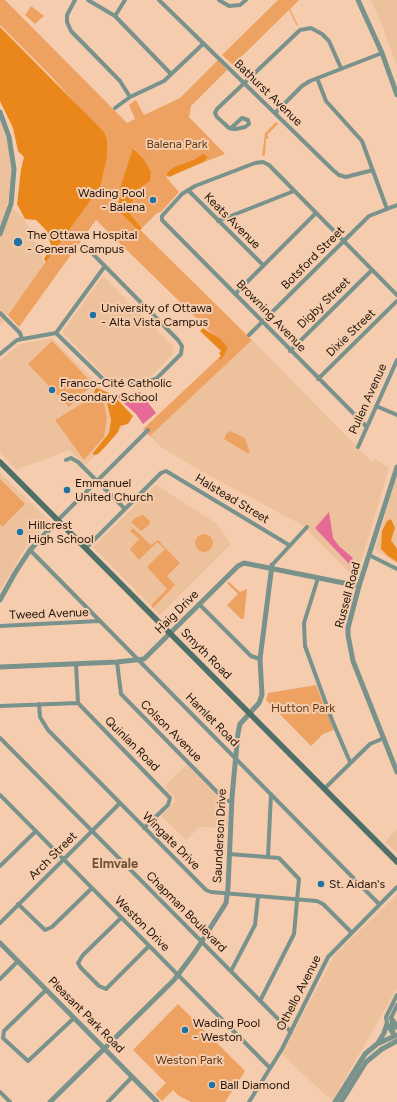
<!DOCTYPE html>
<html>
<head>
<meta charset="utf-8">
<style>
  body { margin:0 }
  canvas { display:block; background:#f5cdae }
</style>
</head>
<body>
<canvas width="397" height="1102"></canvas>
<script>
const ctx = document.querySelector('canvas').getContext('2d');
ctx.lineJoin = 'round';
function paint(path, color) { ctx.fillStyle = color; ctx.fill(path, 'evenodd'); }
const poly = rows => new Path2D(rows.map(r => 'M' + r).join(''));
function strokePath(path, color, width, dash) { ctx.strokeStyle = color; ctx.lineWidth = width; ctx.lineCap = dash ? 'butt' : 'round'; ctx.setLineDash(dash || []); ctx.stroke(path); }
function drawText(font, color, halo, rows, align = 'center') {
  ctx.font = font + ' Figtree,sans-serif'; ctx.lineWidth = 4; ctx.setLineDash([]); ctx.textBaseline = 'middle'; ctx.strokeStyle = halo; ctx.fillStyle = color; for (const [text, x, y, turn = 0] of rows) {
    ctx.save(); ctx.translate(x, y); ctx.rotate((+turn || 0) * Math.PI / 180); ctx.textAlign = isNaN(turn) ? turn : align; if (halo) ctx.strokeText(text, 0, 0); ctx.fillText(text, 0, 0); ctx.restore();
  }
}
const built = poly([
  [371,0,397,0,397,66,383,28],
  [0,120,10,153,12,178,7,206,15,210,25,220,45,264,0,325],
  [103,276,173,346,173,354,149,378,116,382,106,377,62,332],
  [52,338,132,418,85,466,69,450,16,470,0,453,0,361,19,344],
  [252,340,372,462,374,458,389,468,356,579,302,525,197,469,161,447,150,436],
  [0,472,49,521,22,553,0,591],
  [397,476,397,563,375,550],
  [156,485,216,523,231,544,160,615,93,547],
  [187,765,228,807,228,828,200,827,186,840,161,816,175,802,174,796,164,786],
  [397,829,397,853,385,842],
  [397,894,397,988,333,1100,324,1094,282,1054,334,956]
]);
const green = poly([
  [0,0,5,0,127,123,135,119,129,105,136,100,144,115,180,98,218,60,227,70,191,106,189,117,225,154,166,177,179,192,161,212,157,213,142,228,130,214,143,158,134,148,116,206,252,340,150,436,143,429,228,349,96,220,19,327,8,315,98,188,105,136,50,75,0,25],
  [278,0,299,0,290,9,298,25,297,26,289,10,233,65,222,55],
  [31,6,44,16,35,24,25,15],
  [276,122,278,124,267,135,269,138,266,139,265,155,262,156,265,133],
  [52,341,93,384,69,407,28,364],
  [98,394,104,404,107,418,104,437,84,460,55,420],
  [230,431,245,438,250,453,247,453,224,439,226,434],
  [0,479,25,504,2,527,0,524],
  [143,515,150,521,149,525,141,531,131,522,135,518],
  [133,528,151,545,158,540,180,563,167,576,175,585,153,608,151,605,167,589,147,567,165,549,157,542,139,560,130,549,139,539,130,531],
  '195 543a9 9 0 1 1 18 0a9 9 0 1 1-18 0Z',
  [229,582,240,592,247,589,244,619,241,619,227,605,238,594,227,583],
  [316,685,334,730,323,734,311,746,266,700,268,693],
  [178,1004,245,1071,225,1102,191,1102,179,1096,173,1090,162,1101,155,1094,166,1083,133,1050]
]);
const forest = poly([
  [0,27,104,132,107,140,107,157,100,187,46,262,44,259,51,246,47,231,36,220,25,219,17,204,21,169,24,157,18,151,13,128,0,101],
  [133,148,143,158,151,172,150,181,135,191,130,214,142,228,139,231,116,208,119,200,118,195],
  [203,154,208,157,203,162,169,177,167,175,167,173,174,167,194,160],
  [203,328,220,339,228,348,221,360,219,358,221,356,219,353,221,351,200,331],
  [96,388,112,394,133,416,128,424,120,426,118,432,106,446,98,454,93,455,93,453,109,433,111,420,106,398,96,395,94,392],
  [391,519,395,528,391,540,397,549,397,562,388,556,381,549,382,531,387,521]
]);
const water = poly([
  [140,392,156,413,143,424,136,414,116,396,117,394,132,395,133,393],
  [329,512,333,538,339,546,353,558,349,564,315,528]
]);
const minor = poly([
  [75,0,67,15,67,22,71,31,120,81,130,97],
  [88,0,115,16,171,74],
  [159,0,333,170,339,175,346,177,373,170],
  [219,0,229,6,240,5,246,0],
  [115,16,125,0],
  [317,78,326,101,362,141,387,209],
  [115,108,130,97,164,81,203,44],
  [275,113,302,86,310,81,382,53],
  [231,128,242,118,248,120,249,124,245,127,236,129,233,129,229,128,217,117,215,113,217,109,300,30,311,28,322,34,329,41,341,68],
  [188,190,263,265],
  [218,221,294,191],
  [235,294,316,213],
  [0,313,20,333,22,339],
  [56,333,102,378,115,384,145,383,157,378,181,354,182,346,178,340,84,245],
  [249,335,369,216,397,205],
  [290,351,372,270],
  [0,354,17,340,56,333,105,266],
  [318,379,397,301],
  [376,406,397,415],
  [366,426,167,225,162,220,162,216,182,194,195,186,255,163,263,162,269,165,397,295],
  [358,447,397,360],
  [66,460,71,458,78,462,125,509],
  [58,520,148,430],
  [86,548,161,473,166,471,289,545],
  [30,550,379,904],
  [369,555,397,569],
  [272,565,307,527],
  [318,578,304,623,305,646,332,720,350,762],
  [199,604,251,656,260,659],
  [0,626,99,621],
  [117,662,121,694,224,799,231,802],
  [76,664,78,703,170,798,168,805,144,828],
  [39,704,40,717,48,730,206,890,211,892,317,901,323,904,351,932],
  [0,706,78,703],
  [0,738,291,1032],
  [324,789,370,744,384,738],
  [0,795,270,1068],
  [229,854,279,858,299,879,294,934,260,1001],
  [268,857,271,794],
  [0,866,36,831],
  [18,904,45,930,52,927,92,888],
  [121,918,83,955,78,963,81,968,99,986,106,989,149,946],
  [0,923,120,803],
  [231,971,255,925,258,897],
  [0,979,18,961],
  [46,990,4,1031,3,1038,28,1061,74,1018],
  [394,1036,387,1024,386,1017,397,995],
  [394,1036,391,1018,397,1005],
  [0,1092,10,1102],
  [108,1102,132,1077],
  [249,1102,282,1049,328,957,397,887]
]);
const tertiary = poly([
  [358,0,382,53,397,95],
  [0,112,9,137,14,169,11,204,0,234],
  [397,467,359,586,348,628,348,635,353,661,397,772],
  [0,600,15,573,30,550,58,520],
  [0,667,117,662,144,659,238,566,244,563,359,586],
  [0,943,157,1102],
  [391,1018,397,1027],
  [378,1043,384,1033,387,1024],
  [50,1102,174,980,195,952,226,903,228,888,232,797,238,733,240,724,259,703,262,695,260,659,272,565],
  [335,1102,365,1054,377,1044,397,1035],
  [341,1102,366,1062,382,1049,397,1041]
]);
const secondary = poly([
  [0,462,397,862]
]);
const markers = [
  [153,200,4,"#2072a3"],
  [18,242,5,"#2072a3"],
  [93,315,4,"#2072a3"],
  [52,390,4,"#2072a3"],
  [67,490,4,"#2072a3"],
  [20,532,4,"#2072a3"],
  [321,884,4,"#2072a3"],
  [185,1030,4,"#2072a3"],
  [212,1085,4,"#2072a3"]
];
const streetNames = [
  ["Bathurst Avenue",268,93,44],
  ["Keats Avenue",232,221,45],
  ["Botsford Street",313,258,-45],
  ["Digby Street",324,303,-44],
  ["Browning Avenue",271,316,46],
  ["Dixie Street",351,333,-44],
  ["Pullen Avenue",368,399,-66],
  ["Halstead Street",232,499,31],
  ["Russell Road",348,595,-75],
  ["Haig Drive",177,612,-45],
  ["Tweed Avenue",49,614,-2],
  ["Smyth Road",206,654,45],
  ["Hamlet Road",212,720,45],
  ["Colson Avenue",171,731,45],
  ["Quinlan Road",132,744,45],
  ["Saunderson Drive",220,836,-87],
  ["Wingate Drive",171,841,45],
  ["Arch Street",53,856,-45],
  ["Chapman Boulevard",186,912,45],
  ["Weston Drive",142,924,45],
  ["Othello Avenue",299,993,-63],
  ["Pleasant Park Road",86,1015,45]
];
const parkNames = [
  ["Balena Park",177,144],
  ["Hutton Park",303,708],
  ["Weston Park",189,1060]
];
const poiNames = [
  ["Wading Pool",145,193,"right"],
  ["- Balena",145,207,"right"],
  ["The Ottawa Hospital",27,235],
  ["- General Campus",27,249],
  ["University of Ottawa",101,308],
  ["- Alta Vista Campus",101,322],
  ["Franco-Cité Catholic",60,383],
  ["Secondary School",60,397],
  ["Emmanuel",75,483],
  ["United Church",75,497],
  ["Hillcrest",28,525],
  ["High School",28,539],
  ["St. Aidan's",329,884],
  ["Wading Pool",193,1023],
  ["- Weston",193,1037],
  ["Ball Diamond",220,1085]
];
const neighbourhoodNames = [
  ["Elmvale",115,864]
];
paint(built, '#eec19d');
paint(green, '#eea261');
paint(forest, '#e9871b');
paint(water, '#e76a96');
strokePath(minor, '#7a928c', 4);
strokePath(tertiary, '#7a928c', 5);
strokePath(secondary, '#4e7069', 5.5);
for (const [x, y, r, color] of markers) { const dot = new Path2D(); dot.arc(x, y, r, 0, 2 * Math.PI); ctx.fillStyle = color; ctx.fill(dot); strokePath(dot, '#f5cdae', 1.5); }
drawText('12px', '#211308', '#f5cdae', streetNames);
drawText('12px', '#613914', '#f5cdae', parkNames);
drawText('12px', '#211308', '#f5cdae', poiNames, 'left');
drawText('bold 13px', '#715034', '#f5cdae', neighbourhoodNames);
</script>
</body>
</html>
